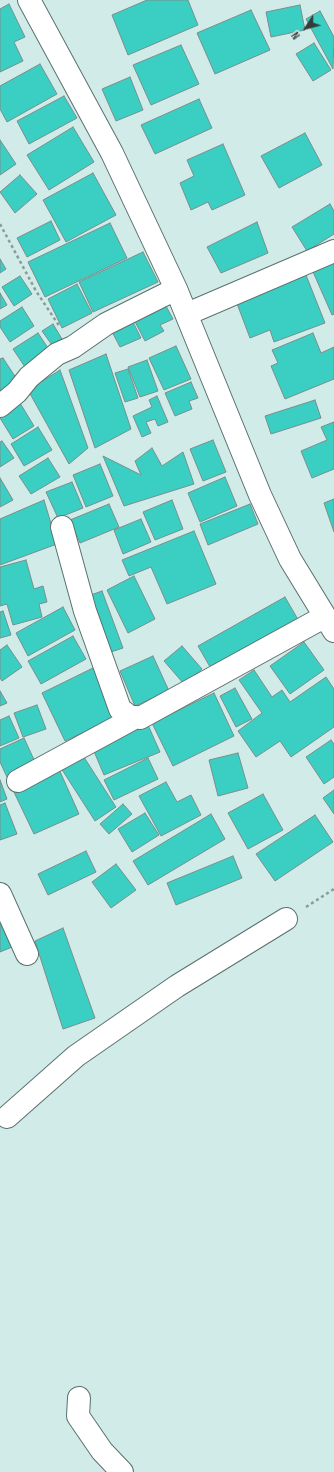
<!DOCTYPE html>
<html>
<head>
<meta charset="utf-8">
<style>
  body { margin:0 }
  #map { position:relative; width:334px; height:1472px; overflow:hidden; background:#d1ebe8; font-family:"Sofia Sans Condensed",sans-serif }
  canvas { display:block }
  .north { position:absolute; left:286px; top:8px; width:40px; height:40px; -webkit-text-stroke:3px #d1ebe8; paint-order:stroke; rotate:234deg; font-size:11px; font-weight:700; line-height:16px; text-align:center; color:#323c3b }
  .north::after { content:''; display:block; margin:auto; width:14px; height:18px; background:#323c3b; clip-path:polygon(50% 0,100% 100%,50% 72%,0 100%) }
</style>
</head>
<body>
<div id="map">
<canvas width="334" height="1472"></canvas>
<div class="north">N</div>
</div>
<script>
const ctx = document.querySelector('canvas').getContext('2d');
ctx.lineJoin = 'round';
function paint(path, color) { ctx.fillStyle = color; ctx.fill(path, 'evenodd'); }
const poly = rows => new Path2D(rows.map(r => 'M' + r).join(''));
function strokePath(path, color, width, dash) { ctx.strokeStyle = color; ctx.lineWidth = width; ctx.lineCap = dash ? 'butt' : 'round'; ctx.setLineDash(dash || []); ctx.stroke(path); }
const building = poly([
  [147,0,188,0,198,25,128,55,112,15,147,0],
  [9,4,25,37,14,42,23,61,0,72,0,9,9,4],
  [300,5,305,30,271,37,266,12,300,5],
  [251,10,270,50,215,74,197,33,251,10],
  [320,11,334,37,333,69,306,19,320,11],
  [314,43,331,70,313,81,296,54,314,43],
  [181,45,199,84,151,105,133,65,181,45],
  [40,64,57,94,7,122,0,109,0,86,40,64],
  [130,77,143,110,116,121,102,89,130,77],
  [64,96,77,118,29,144,17,121,64,96],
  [199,99,212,128,155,154,141,125,199,99],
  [73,127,94,162,49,190,27,155,73,127],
  [305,133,322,165,279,188,261,156,305,133],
  [0,140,16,164,0,175,0,140],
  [223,144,245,195,212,210,208,202,191,210,180,183,194,176,187,160,223,144],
  [93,173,116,215,66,242,43,200,93,173],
  [20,175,37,194,15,213,0,192,20,175],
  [330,204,334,211,334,234,307,251,292,227,330,204],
  [51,221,60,240,27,257,17,238,51,221],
  [257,222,268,253,221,273,207,247,257,222],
  [110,223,127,258,45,297,28,262,110,223],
  [143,252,158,282,93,312,79,282,143,252],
  [334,254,334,314,332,315,310,265,334,254],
  [0,259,6,269,0,273,0,259],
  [306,275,325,323,274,342,270,330,250,338,236,301,306,275],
  [20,276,32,294,14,306,2,287,20,276],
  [77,284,92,313,62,328,48,299,77,284],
  [0,293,7,305,0,309,0,293],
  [166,306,173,319,160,325,164,331,145,341,131,314,160,309,166,306],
  [22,307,34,326,10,342,0,327,0,321,22,307],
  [130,316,141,338,120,347,109,326,130,316],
  [53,324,62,339,52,345,42,331,53,324],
  [38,333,50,351,25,367,13,349,38,333],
  [313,333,321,353,334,347,334,379,285,399,271,366,278,363,272,350,313,333],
  [176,346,191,379,164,390,149,358,176,346],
  [106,354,131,429,95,448,69,370,106,354],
  [3,358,20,384,0,397,0,359,3,358],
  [147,360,158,391,140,397,128,367,147,360],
  [128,369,138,398,125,402,115,373,128,369],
  [60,370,88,448,69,464,28,390,60,370],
  [191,382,198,398,189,401,192,409,175,416,165,393,191,382],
  [157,396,168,422,158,426,155,419,146,422,151,433,142,437,133,416,152,407,149,400,157,396],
  [315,400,321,418,271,434,265,416,315,400],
  [20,403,34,426,13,439,0,418,0,414,20,403],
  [334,422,334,469,312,478,301,451,327,440,321,427,334,422],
  [38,427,52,450,24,466,11,444,38,427],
  [213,440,226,472,203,481,190,449,213,440],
  [2,441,14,458,0,467,0,442,2,441],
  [152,448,162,466,183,452,194,484,124,506,103,456,141,475,135,461,152,448],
  [48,458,60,477,31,494,19,476,48,458],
  [100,464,113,496,86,507,73,475,100,464],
  [225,477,237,506,200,522,188,493,225,477],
  [0,478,13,500,0,507,0,478],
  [72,482,83,508,58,518,46,492,72,482],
  [334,499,334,532,324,503,334,499],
  [44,500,57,544,0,565,0,519,44,500],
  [172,500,183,529,155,540,143,512,172,500],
  [109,504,119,527,80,543,70,520,109,504],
  [250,504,258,524,208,545,200,524,250,504],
  [141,519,151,542,123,554,114,530,141,519],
  [194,531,216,584,167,604,151,567,129,576,122,560,194,531],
  [26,560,34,589,43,586,47,602,39,604,42,617,13,625,7,604,0,606,0,567,26,560],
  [134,576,155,619,128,633,107,590,134,576],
  [102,591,123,648,108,653,88,596,102,591],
  [285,597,300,623,213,672,198,646,285,597],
  [63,607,75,630,28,656,16,633,63,607],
  [3,611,11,635,0,638,0,612,3,611],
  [73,636,86,659,41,684,28,661,73,636],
  [304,642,324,670,290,694,270,666,304,642],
  [7,645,22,667,2,681,0,678,0,650,7,645],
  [182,646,202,669,184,684,164,661,182,646],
  [153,656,169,691,135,706,120,671,153,656],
  [95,667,118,716,65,741,42,693,95,667],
  [254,670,272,697,282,690,290,702,326,677,334,689,334,727,291,757,280,741,256,757,238,731,262,713,239,680,254,670],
  [235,688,252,719,236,727,220,696,235,688],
  [0,691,7,703,0,706,0,691],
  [214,693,234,736,173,766,152,723,214,693],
  [37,705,46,729,23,737,14,713,37,705],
  [9,716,19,738,0,746,0,720,9,716],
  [148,725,160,752,104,775,93,749,148,725],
  [24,738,36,764,7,777,0,762,0,749,24,738],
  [331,740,334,744,334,777,324,784,306,757,331,740],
  [80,751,116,807,95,821,59,765,80,751],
  [238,753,248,788,218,796,209,760,238,753],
  [148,758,158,779,114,800,104,780,148,758],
  [58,767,79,814,34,834,12,788,58,767],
  [0,780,7,799,0,802,0,780],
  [166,782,177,802,191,795,201,815,161,836,139,796,166,782],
  [334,790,334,814,323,798,334,790],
  [263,794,283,830,248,849,228,813,263,794],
  [5,803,17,834,0,840,0,805,5,803],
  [123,804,132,814,109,834,100,824,123,804],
  [145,813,159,835,132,852,118,829,145,813],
  [211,814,225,839,148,885,133,861,211,814],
  [315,815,333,842,275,881,256,854,315,815],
  [86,851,96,872,48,895,38,874,86,851],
  [233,856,242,878,176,905,167,883,233,856],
  [116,864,136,890,111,908,92,882,116,864],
  [0,918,12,947,0,952,0,918],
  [63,928,95,1018,63,1029,35,941,63,928]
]);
const path = poly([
  [0,224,36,291,60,327],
  [306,907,334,889]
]);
const minor = poly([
  [29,0,112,153,176,289,260,495,290,559,334,631],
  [187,314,334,251],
  [0,406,17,392,29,377,57,354,73,347,106,324,176,289],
  [62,527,85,611,120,709,129,716,140,718,324,617],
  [18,781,136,717],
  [0,894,27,954],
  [7,1117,76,1056,177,986,286,919],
  [79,1398,78,1416,102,1451,122,1472]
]);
paint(building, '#3bcfc4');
strokePath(building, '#778f8c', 1);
strokePath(minor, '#5a716e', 24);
strokePath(path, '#899c9a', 2.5, [3, 3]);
strokePath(minor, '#fff', 22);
</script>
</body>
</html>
